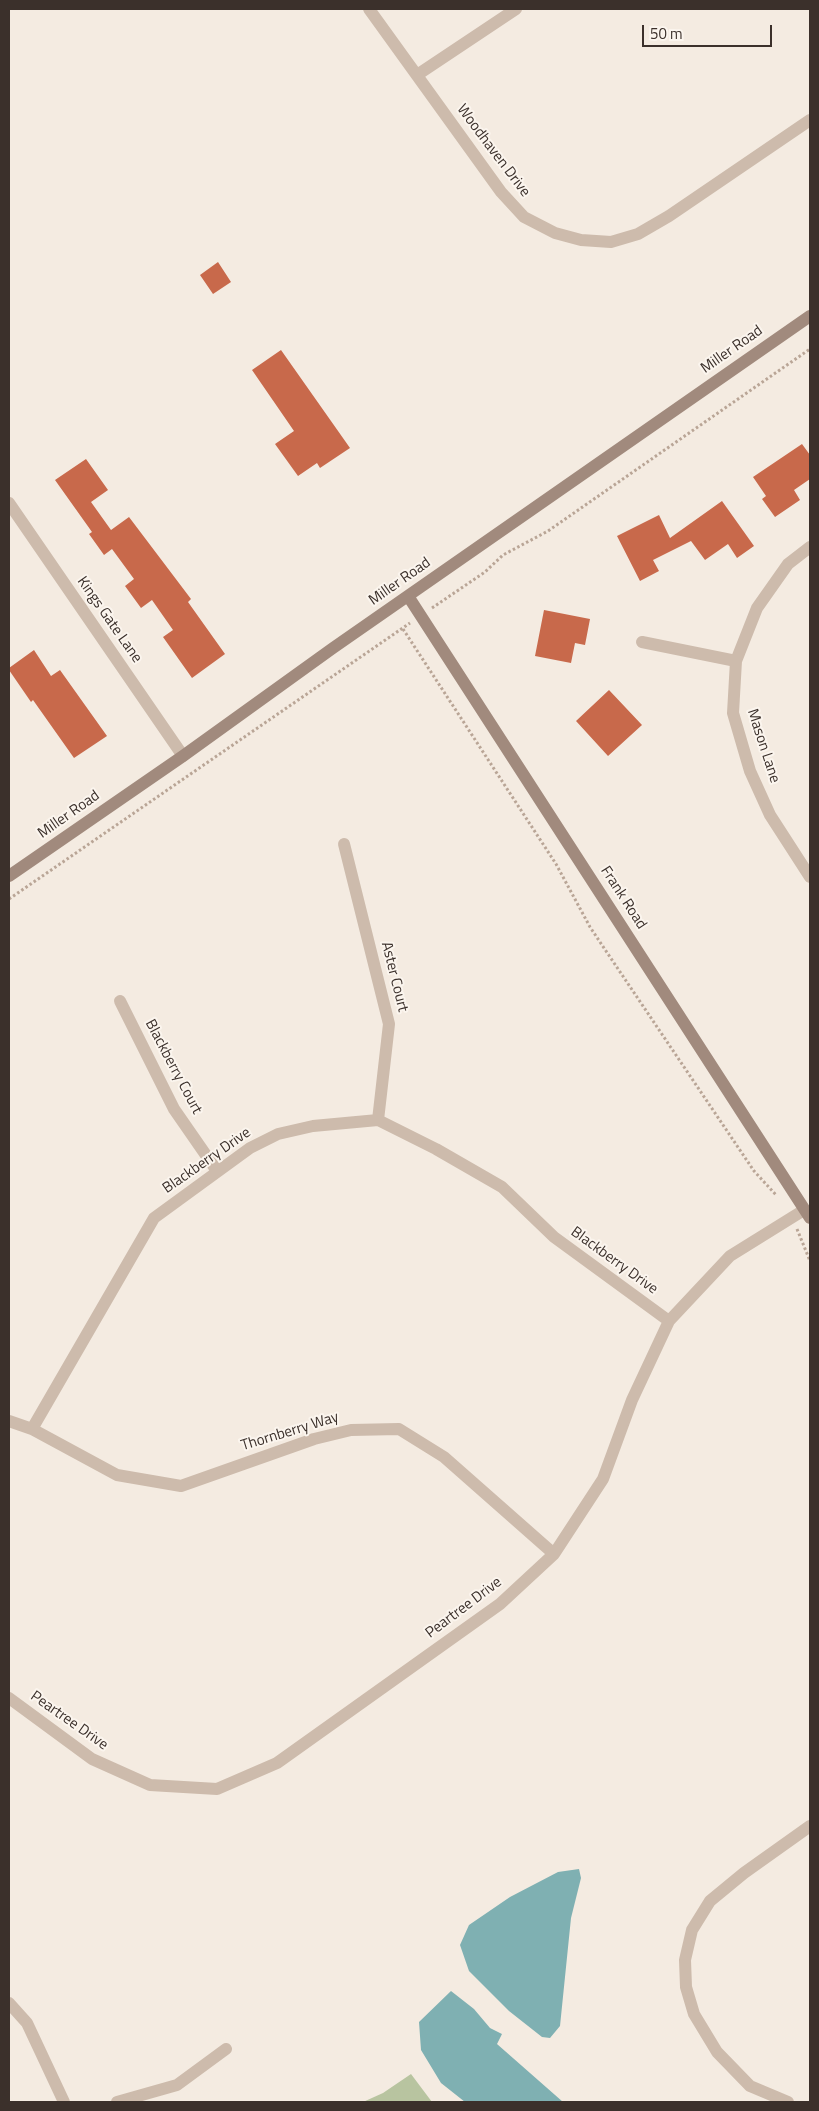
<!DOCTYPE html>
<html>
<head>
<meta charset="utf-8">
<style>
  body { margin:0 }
  #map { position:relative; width:819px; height:2111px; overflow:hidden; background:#f4ebe1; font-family:"Titillium Web",sans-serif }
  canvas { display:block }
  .frame { position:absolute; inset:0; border:10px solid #3b302b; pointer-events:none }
  .scale { position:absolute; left:642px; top:25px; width:130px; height:22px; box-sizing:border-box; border:2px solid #3b302b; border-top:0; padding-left:6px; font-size:15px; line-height:18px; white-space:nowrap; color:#3b302b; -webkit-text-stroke:4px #fbf5ee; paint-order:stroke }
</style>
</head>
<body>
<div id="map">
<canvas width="819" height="2111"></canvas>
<div class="frame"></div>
<div class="scale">50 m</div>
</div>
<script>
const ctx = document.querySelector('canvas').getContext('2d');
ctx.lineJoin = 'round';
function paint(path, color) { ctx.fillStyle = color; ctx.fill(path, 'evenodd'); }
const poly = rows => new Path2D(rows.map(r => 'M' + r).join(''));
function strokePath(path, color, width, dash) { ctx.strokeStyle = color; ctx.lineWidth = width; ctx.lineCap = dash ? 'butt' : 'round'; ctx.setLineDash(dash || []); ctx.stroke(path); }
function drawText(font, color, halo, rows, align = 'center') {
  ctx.font = font + ' "Titillium Web",sans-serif'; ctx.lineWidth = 4; ctx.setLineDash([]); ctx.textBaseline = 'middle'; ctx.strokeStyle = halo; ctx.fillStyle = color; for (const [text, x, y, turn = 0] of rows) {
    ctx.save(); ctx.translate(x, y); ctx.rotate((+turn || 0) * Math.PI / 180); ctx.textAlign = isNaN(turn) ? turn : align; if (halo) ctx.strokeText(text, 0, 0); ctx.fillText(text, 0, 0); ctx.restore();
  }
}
const green = poly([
  [411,2074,432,2102,363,2102,383,2093]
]);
const water = poly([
  [579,1869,581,1878,571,1918,560,2026,550,2038,542,2037,509,2011,469,1971,460,1945,469,1925,510,1897,558,1872],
  [451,1991,474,2009,490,2028,502,2034,497,2044,563,2102,465,2102,441,2083,421,2050,419,2022]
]);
const building = poly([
  [218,262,231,282,213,294,200,275],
  [281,350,350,448,320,468,317,463,298,476,275,444,294,431,252,370],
  [802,444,810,455,810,479,794,490,800,500,775,517,762,499,766,496,753,477],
  [86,459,108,490,91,502,111,530,129,517,191,599,188,602,225,654,192,678,163,637,173,630,152,600,141,608,125,586,134,579,112,549,104,555,89,534,92,532,55,480],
  [722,501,754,546,737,558,728,544,705,560,691,541,653,560,659,571,640,581,617,536,659,515,670,538],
  [544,610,590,619,585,645,575,643,571,663,535,656],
  [34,650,51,676,60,670,107,736,74,758,33,700,31,702,9,670,9,668],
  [609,690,642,725,608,756,576,721]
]);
const path = poly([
  [432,608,485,572,503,555,548,531,810,349],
  [403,629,556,864,590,927,608,954,754,1171,777,1196],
  [9,899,410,623],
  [797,1229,810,1261]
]);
const street = poly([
  [369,9,501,192,524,217,555,233,581,240,611,242,638,234,669,216,810,120],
  [417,75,516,9],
  [9,503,183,756],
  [810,547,788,564,757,608,736,661,733,713,750,771,770,815,810,877],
  [642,642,736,661],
  [344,844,389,1024,378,1120],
  [120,1001,174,1109,217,1171],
  [9,1421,32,1429,117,1475,181,1486,314,1439,351,1430,399,1429,444,1457,554,1554],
  [32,1429,154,1218,250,1148,278,1134,313,1126,378,1120,436,1149,502,1187,554,1237,669,1321],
  [9,1698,92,1759,150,1785,217,1789,277,1763,500,1604,554,1554,603,1479,632,1400,669,1321,730,1256,804,1210],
  [9,2003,27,2023,64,2102],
  [117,2102,177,2085,226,2049],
  [788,2102,750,2086,717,2052,694,2014,686,1987,685,1960,692,1930,710,1901,744,1873,810,1826]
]);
const secondary = poly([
  [408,596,810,1218],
  [9,876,183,756,333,648,810,316]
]);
const streetNames = [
  ["Woodhaven Drive",493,151,53],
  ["Miller Road",732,350,-35],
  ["Miller Road",400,582,-35],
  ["Kings Gate Lane",109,620,55],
  ["Mason Lane",763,746,72],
  ["Miller Road",69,815,-35],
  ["Frank Road",623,898,57],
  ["Aster Court",394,977,76],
  ["Blackberry Court",173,1067,62],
  ["Blackberry Drive",207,1161,-35],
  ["Blackberry Drive",614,1261,36],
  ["Thornberry Way",290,1432,-17],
  ["Peartree Drive",464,1608,-37],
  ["Peartree Drive",69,1721,35]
];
paint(green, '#b8c4a0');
paint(water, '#7fb0b2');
paint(building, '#c8694b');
strokePath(path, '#b9a596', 3, [2.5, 2.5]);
strokePath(street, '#cdbbac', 12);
strokePath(secondary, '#a18a7d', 12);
drawText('15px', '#3b302b', '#fbf5ee', streetNames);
</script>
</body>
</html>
